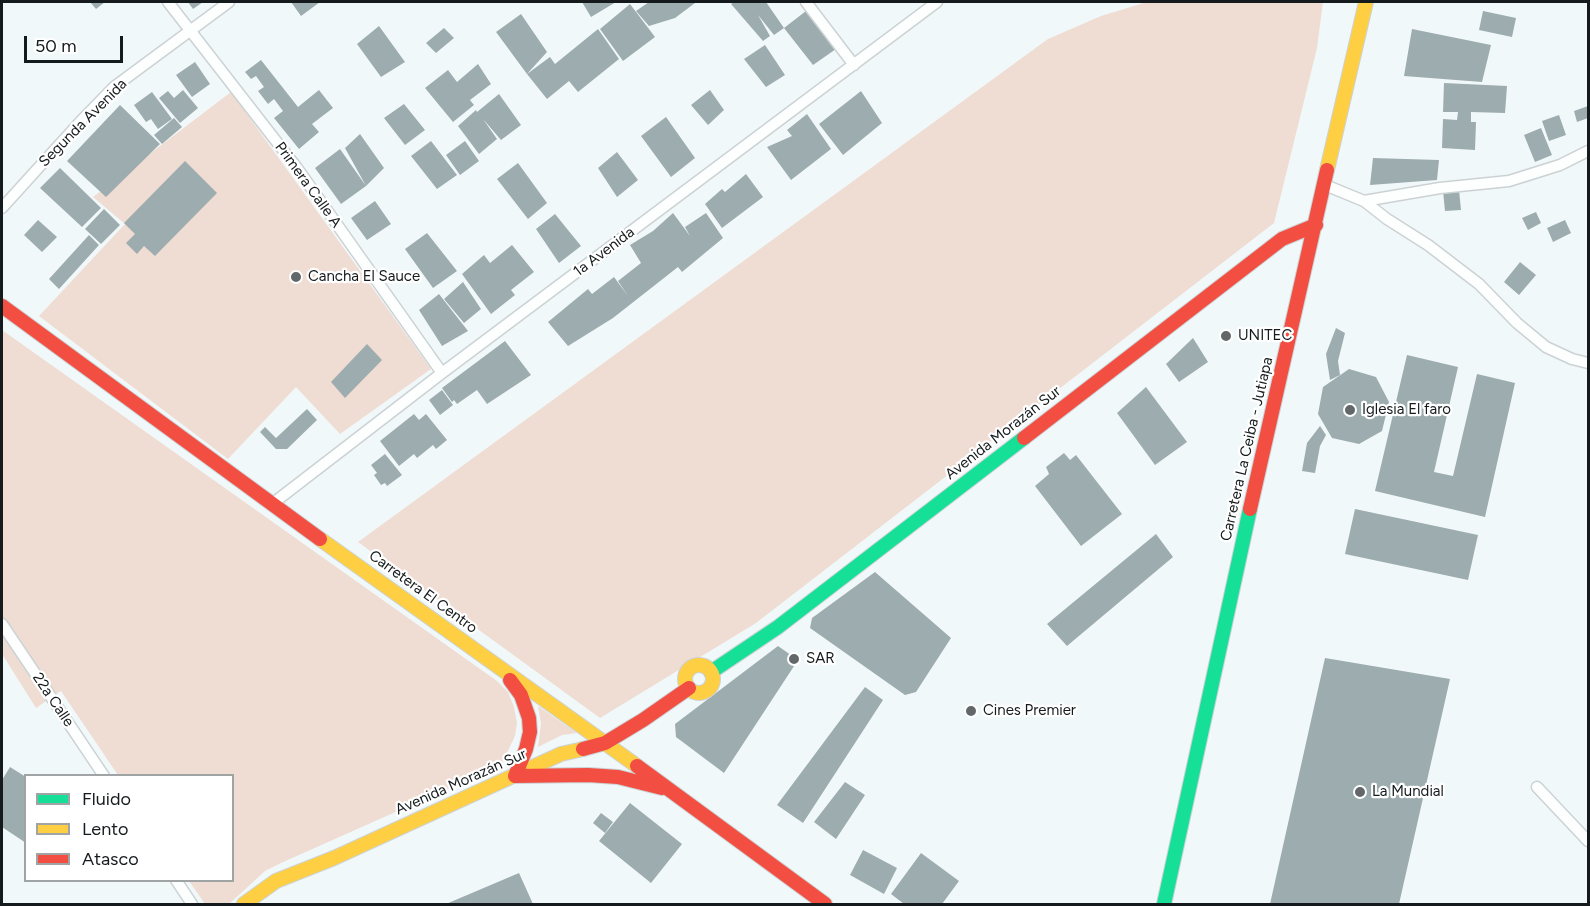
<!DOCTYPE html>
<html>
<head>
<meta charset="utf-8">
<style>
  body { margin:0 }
  #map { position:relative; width:1590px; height:906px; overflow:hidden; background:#f1f8fa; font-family:Figtree,sans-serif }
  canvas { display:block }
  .frame { position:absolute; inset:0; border:3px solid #151b1c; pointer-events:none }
  .legend { position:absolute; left:24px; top:774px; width:210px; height:108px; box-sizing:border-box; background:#fff; border:2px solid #a1a4a4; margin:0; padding:8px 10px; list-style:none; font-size:18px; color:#151b1c }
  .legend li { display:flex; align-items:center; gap:12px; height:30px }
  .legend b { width:30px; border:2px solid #a1a4a4 }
  .scale { position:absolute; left:24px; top:36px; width:99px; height:27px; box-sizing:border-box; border:3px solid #151b1c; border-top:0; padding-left:8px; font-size:18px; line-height:21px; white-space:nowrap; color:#151b1c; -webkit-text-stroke:4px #fff; paint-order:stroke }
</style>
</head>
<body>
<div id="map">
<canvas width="1590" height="906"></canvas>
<div class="frame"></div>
<ul class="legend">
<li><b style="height:8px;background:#16e098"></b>Fluido</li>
<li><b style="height:8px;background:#ffcf43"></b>Lento</li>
<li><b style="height:8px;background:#f24e42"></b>Atasco</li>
</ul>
<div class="scale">50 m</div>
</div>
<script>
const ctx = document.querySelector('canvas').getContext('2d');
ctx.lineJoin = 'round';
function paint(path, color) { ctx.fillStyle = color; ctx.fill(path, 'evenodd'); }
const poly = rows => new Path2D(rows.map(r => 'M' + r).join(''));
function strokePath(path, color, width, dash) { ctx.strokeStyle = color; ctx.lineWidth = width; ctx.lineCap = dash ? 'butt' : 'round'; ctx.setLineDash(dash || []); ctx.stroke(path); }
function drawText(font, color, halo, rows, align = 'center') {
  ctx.font = font + ' Figtree,sans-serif'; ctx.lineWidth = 4.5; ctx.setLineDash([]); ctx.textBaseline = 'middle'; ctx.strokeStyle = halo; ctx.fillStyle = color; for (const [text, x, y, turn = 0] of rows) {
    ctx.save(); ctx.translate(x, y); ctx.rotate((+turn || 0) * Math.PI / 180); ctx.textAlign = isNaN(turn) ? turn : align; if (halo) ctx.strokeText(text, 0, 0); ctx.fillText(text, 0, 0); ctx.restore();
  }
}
const green = poly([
  [1147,2,1323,2,1317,48,1274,223,756,623,600,718,358,542,1048,39,1101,16],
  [231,92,431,369,340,434,296,387,228,459,39,316,125,224,93,197],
  [2,330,497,681,508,692,514,707,517,723,515,736,501,765,281,863,265,871,229,904,205,904,189,881,232,880,232,776,118,775,61,691,36,708,2,654],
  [538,706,577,733,562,735,538,747,541,724]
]);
const building = poly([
  [90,2,105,2,96,9],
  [188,2,203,2,193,9],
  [291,2,320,2,301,16],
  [582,2,616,2,591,17],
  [649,2,693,2,695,3,675,18,649,26,636,11],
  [734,2,766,2,784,28,806,11,836,49,813,65,784,28,774,35,758,15,770,36,763,41,731,4],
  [630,4,655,37,623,61,600,29],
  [1483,11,1516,18,1512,37,1479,30],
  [521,14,547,52,527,74,550,57,555,64,598,29,619,59,578,92,569,81,547,99,527,74,496,32],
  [379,26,405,62,381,77,357,44],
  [444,28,454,38,436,53,426,43],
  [1412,29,1491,45,1482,82,1404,76],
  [765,45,785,75,766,87,744,59],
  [261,60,298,107,319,90,333,108,312,124,319,132,299,149,274,118,283,111,274,99,268,104,258,91,264,87,256,76,251,79,245,72],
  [195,62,210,84,192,97,176,75],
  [478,64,491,84,470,100,474,105,453,122,425,88,448,70,457,82],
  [1444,83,1507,86,1505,113,1471,112,1471,122,1476,122,1475,150,1442,148,1443,119,1457,120,1458,112,1443,112],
  [183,90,198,108,180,123,159,98,168,91,174,98],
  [710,90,724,110,708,125,691,105],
  [861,91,882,123,843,155,819,124],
  [152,92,172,119,158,129,151,119,146,122,134,105],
  [499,94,521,125,501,140,483,119,497,139,479,154,458,126,476,110,477,112],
  [404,104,425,130,405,145,384,118],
  [120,105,160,144,106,197,67,161],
  [1588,106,1588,118,1577,122,1574,111],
  [807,114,831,149,791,180,767,147,792,136,787,130],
  [1559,115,1566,135,1549,141,1542,121],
  [666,117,695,158,671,177,641,136],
  [174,118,182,127,162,144,154,135],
  [1541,128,1552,155,1535,162,1524,135],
  [360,134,384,168,366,186,345,148],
  [431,141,457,175,437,189,411,156],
  [465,141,479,161,460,175,446,155],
  [340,149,366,186,341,204,315,168],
  [617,152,638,180,617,197,598,168],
  [1373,158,1439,160,1437,180,1370,185],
  [185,161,217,193,155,256,144,246,137,254,126,243,135,234,124,223],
  [518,163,547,203,528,219,497,179],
  [60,168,101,208,82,227,40,188],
  [746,174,763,197,722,228,705,204,722,189,725,192],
  [1459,190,1461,210,1445,211,1443,191],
  [375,201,391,224,367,240,351,218],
  [104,209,120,225,101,244,85,229],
  [1536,212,1541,223,1528,230,1522,218],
  [673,213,690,236,685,227,706,213,723,238,682,272,678,267,613,318,568,346,548,322,588,289,592,294,614,277,628,296,618,281,641,263,630,245,653,231],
  [555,214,581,246,559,263,536,229],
  [38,220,57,237,42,252,24,235],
  [1565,220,1571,233,1553,242,1547,228],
  [427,233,457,271,433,288,405,249],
  [89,235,99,245,59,289,49,279],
  [512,245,534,272,511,290,515,295,491,314,462,274,484,255,490,263],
  [1520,262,1536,275,1519,295,1504,282],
  [463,282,481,309,464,323,444,299],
  [439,294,468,331,442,346,419,310],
  [1336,328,1345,333,1338,361,1340,375,1330,380,1326,354],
  [1193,338,1208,362,1179,382,1166,364],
  [505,341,531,375,487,404,477,390,457,404,454,400,452,402,442,388],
  [367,344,382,360,345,398,331,382],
  [1407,355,1458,367,1434,472,1453,476,1477,374,1515,383,1485,517,1375,491],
  [1349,369,1376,377,1389,402,1382,431,1359,444,1332,438,1318,414,1323,387],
  [1146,387,1187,442,1155,465,1117,413],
  [442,390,453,405,440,415,429,400],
  [307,409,317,420,287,449,276,449,260,432,265,427,276,438],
  [414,414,419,420,426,414,447,440,436,449,433,445,417,458,414,454,399,466,380,441],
  [1320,426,1326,435,1320,446,1315,473,1302,471,1307,443],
  [1064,453,1070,460,1076,455,1122,514,1081,546,1035,486,1049,474,1046,467],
  [385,454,402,475,387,486,385,483,381,485,374,475,377,473,371,465],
  [1355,509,1478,535,1468,580,1345,554],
  [1156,534,1173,557,1067,646,1047,624],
  [875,572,951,638,916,692,905,695,810,628,812,618],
  [778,646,798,660,724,773,676,737,675,724],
  [1325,658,1450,679,1399,904,1270,904],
  [865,687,883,700,803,823,777,805],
  [10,767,26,777,26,843,2,827,2,780],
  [845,782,865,795,836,839,814,822],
  [630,803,682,844,651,883,599,841],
  [601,813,613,822,605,833,593,823],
  [863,850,897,868,884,894,850,875],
  [921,853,959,881,942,904,904,904,891,894],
  [519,873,533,904,446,904]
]);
const street = poly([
  [168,2,297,168,442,373],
  [806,2,854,65],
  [1325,185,1364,201,1387,219,1428,245,1479,284,1517,323,1546,347,1572,359,1588,363],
  [1364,201,1440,188,1509,181,1560,165,1588,151],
  [2,208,80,122,114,87,229,2],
  [272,504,442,373,937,2],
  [2,624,104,776],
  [1537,787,1588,841],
  [176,880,192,904]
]);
const fast = poly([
  [711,672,778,627,1024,438],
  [1164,904,1250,509]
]);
const slow = poly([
  [1327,170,1366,2],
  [320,539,637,766],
  '685 679a14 14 0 1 1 28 0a14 14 0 1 1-28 0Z',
  [244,904,276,881,334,858,561,754,583,749]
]);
const jam = poly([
  [2,306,320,539],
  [1024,438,1282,239,1316,225],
  [1250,509,1327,170],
  [510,680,521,695,529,718,530,732,526,749,515,776,588,775,618,777,662,788],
  [583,749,605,743,643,720,689,688],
  [637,766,825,904]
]);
const markers = [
  [296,277,6,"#62686a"],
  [1226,336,6,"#62686a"],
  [1350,410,6,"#62686a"],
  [794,659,6,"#62686a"],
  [971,711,6,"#62686a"],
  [1360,792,6,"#62686a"]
];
const streetNames = [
  ["Segunda Avenida",83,123,-45],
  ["Primera Calle A",308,185,54],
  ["1a Avenida",604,252,-37],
  ["Avenida Morazán Sur",1003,433,-38],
  ["Carretera La Ceiba - Jutiapa",1247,449,-77],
  ["Carretera El Centro",423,592,36],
  ["22a Calle",53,700,56],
  ["Avenida Morazán Sur",461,782,-24]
];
const poiNames = [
  ["Cancha El Sauce",308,277],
  ["UNITEC",1238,336],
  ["Iglesia El faro",1362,410],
  ["SAR",806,659],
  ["Cines Premier",983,711],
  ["La Mundial",1372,792]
];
paint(green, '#efdcd2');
paint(building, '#9dacaf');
strokePath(street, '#ccd2d4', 13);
strokePath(fast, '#ccd2d4', 16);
strokePath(slow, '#ccd2d4', 16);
strokePath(jam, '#ccd2d4', 16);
strokePath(street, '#fdfefe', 10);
strokePath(fast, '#16e098', 14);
strokePath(slow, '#ffcf43', 14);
strokePath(jam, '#f24e42', 14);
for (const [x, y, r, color] of markers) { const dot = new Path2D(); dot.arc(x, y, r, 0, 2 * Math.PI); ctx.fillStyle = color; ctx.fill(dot); strokePath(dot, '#fff', 2); }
drawText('15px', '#151b1c', '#fff', streetNames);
drawText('15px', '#151b1c', '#fff', poiNames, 'left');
</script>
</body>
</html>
